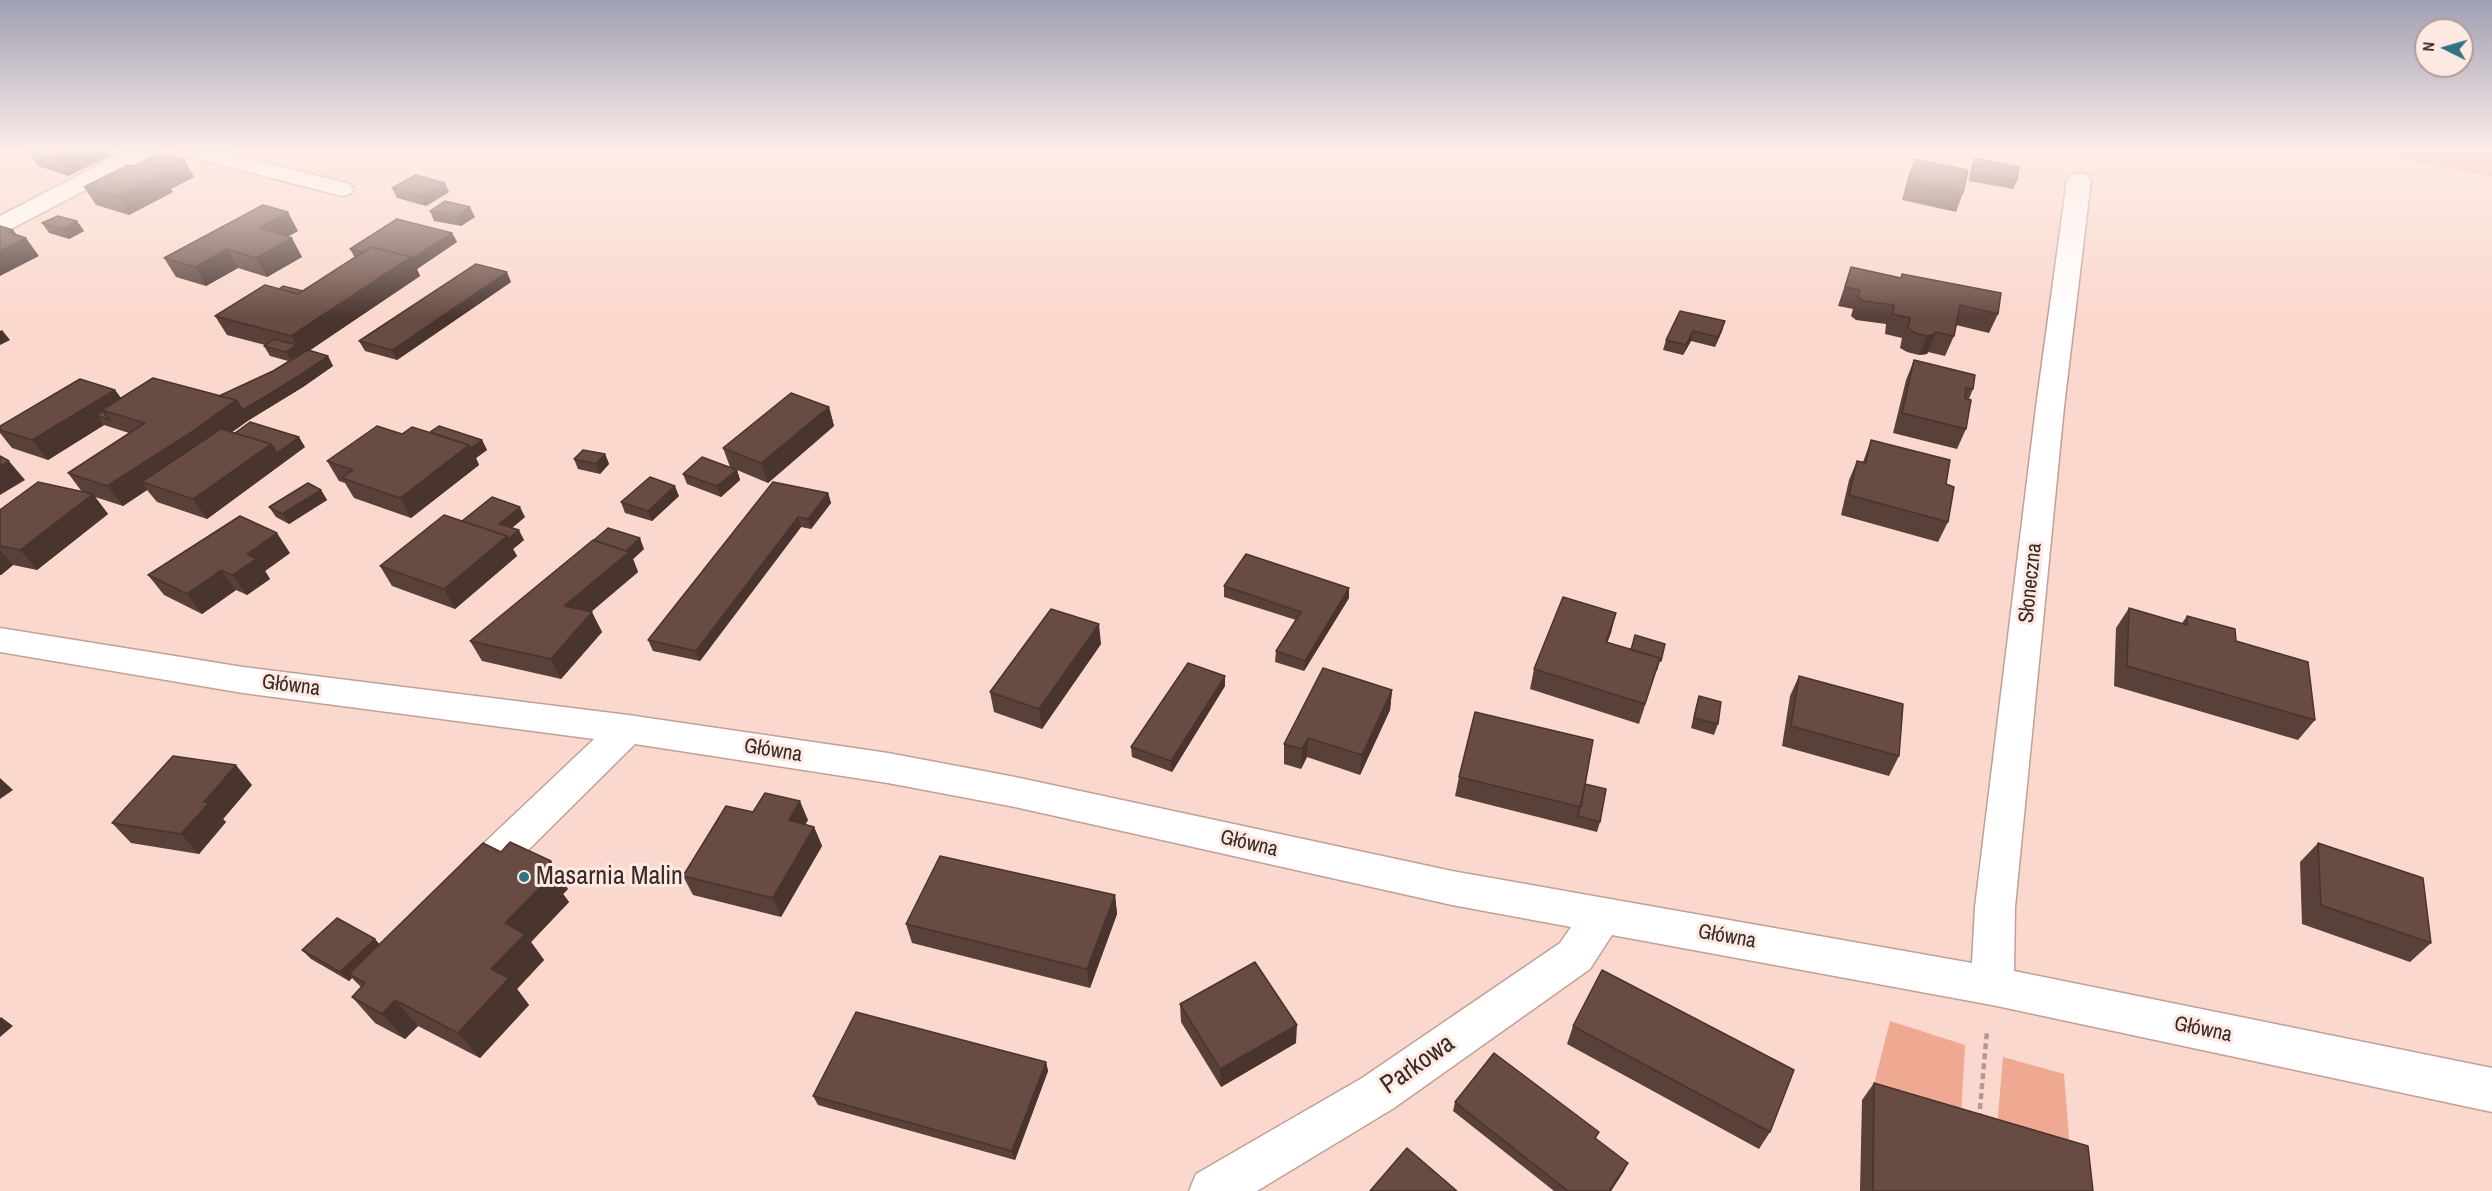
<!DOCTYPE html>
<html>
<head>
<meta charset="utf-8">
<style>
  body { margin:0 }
  #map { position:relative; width:2492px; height:1191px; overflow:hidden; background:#fad8cd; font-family:"Archivo Narrow",sans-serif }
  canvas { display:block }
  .north { position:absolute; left:2414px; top:18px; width:60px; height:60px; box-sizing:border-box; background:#fee9e2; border:2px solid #af9d97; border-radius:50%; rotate:275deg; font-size:16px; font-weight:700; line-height:24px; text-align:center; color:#382b27 }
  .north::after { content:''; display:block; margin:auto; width:21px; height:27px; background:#307284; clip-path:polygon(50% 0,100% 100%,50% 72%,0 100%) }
</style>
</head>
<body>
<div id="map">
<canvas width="2492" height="1191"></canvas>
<div class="north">N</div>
</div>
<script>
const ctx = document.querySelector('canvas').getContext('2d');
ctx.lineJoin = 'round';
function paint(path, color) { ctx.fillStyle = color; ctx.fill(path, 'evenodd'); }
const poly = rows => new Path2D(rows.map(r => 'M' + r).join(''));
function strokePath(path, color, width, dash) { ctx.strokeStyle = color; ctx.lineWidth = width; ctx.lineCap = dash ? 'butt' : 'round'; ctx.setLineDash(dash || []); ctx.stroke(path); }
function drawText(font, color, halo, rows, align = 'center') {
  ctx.font = font + ' "Archivo Narrow",sans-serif'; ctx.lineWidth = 6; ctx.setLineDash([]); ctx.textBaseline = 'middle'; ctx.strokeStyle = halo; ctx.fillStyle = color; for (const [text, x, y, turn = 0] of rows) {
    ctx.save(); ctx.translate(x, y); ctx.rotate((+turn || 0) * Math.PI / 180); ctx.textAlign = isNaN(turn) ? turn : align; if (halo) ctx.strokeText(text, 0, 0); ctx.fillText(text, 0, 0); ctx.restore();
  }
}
const green = poly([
  [2363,151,2492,151,2492,177],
  [1890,1021,1965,1045,1961,1116,1872,1092],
  [2003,1057,2064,1074,2070,1151,1997,1128]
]);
const path = poly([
  [1979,1119,1987,1031]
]);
const minor = poly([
  [125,151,154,151,151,156,9,230,0,232,0,216,125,151],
  [182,151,221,151,350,184,354,189,350,194,342,196,185,156,182,151],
  [2079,173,2087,175,2091,180,2064,407,2015,907,2014,971,2492,1068,2492,1112,1992,1005,1612,935,1590,969,1394,1108,1257,1191,1189,1191,1196,1174,1362,1078,1560,943,1571,927,1452,905,1015,807,888,783,635,744,492,886,478,891,464,886,458,874,464,862,594,739,243,693,0,652,0,628,243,667,628,715,888,753,1015,777,1452,871,1972,963,1975,907,2036,407,2067,180,2071,175,2079,173]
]);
const wall = poly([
  [28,151,108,151,111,155,68,176,38,166],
  [1975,158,2017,180,2013,189,1969,181,1971,168],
  [1915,159,1963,193,1956,212,1902,200,1908,177],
  [194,177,171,189,173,192,129,215,96,205,84,187],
  [445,183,449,192,426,206,397,198,392,188],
  [430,211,475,217,461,226,434,221],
  [77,221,84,231,69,239,49,233,42,223],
  [298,231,287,237,302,257,267,277,238,268,206,286,176,277,164,258],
  [452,233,457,242,417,269,420,276,310,350,328,356,333,366,303,387,249,420,232,432,305,447,207,519,157,502,147,490,123,506,95,497,108,514,37,570,13,565,1,575,0,575,0,510,82,492,68,473,129,433,104,425,48,460,12,448,0,433,0,426,115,390,121,398,219,396,273,371,288,361,270,356,264,346,265,345,227,335,215,316,279,289,303,291,355,258,350,249],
  [1851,267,1998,314,1989,333,1956,325,1954,336,1945,356,1928,352,1927,354,1919,355,1907,352,1900,348,1902,338,1885,334,1886,324,1856,320,1851,316,1853,309,1838,306],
  [511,282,397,360,365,351,359,341],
  [1725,321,1722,331,1715,347,1691,341,1683,355,1663,350,1666,340],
  [1914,360,1973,389,1969,399,1966,429,1957,449,1893,433,1906,380],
  [829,407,834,426,768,483,737,470,740,480,721,497,687,484,683,474,730,467,723,448],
  [430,432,482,440,487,450,476,458,479,465,411,518,354,498,345,483,339,481,327,461],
  [1871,440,1946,484,1948,522,1938,542,1841,515,1849,480,1857,461,1863,462],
  [605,454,609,464,600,474,578,469,574,459],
  [321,490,327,500,289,524,276,517,269,507],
  [828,493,831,503,811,529,801,527,700,661,653,651,648,640],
  [679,496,652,521,625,513,621,502],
  [525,517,512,528,524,540,513,549,517,556,455,609,392,586,380,566,462,521],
  [644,549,633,559,638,572,591,612,602,632,561,679,482,661,470,641],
  [290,553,265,571,270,579,247,595,236,590,202,614,164,595,148,575],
  [1224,586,1349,598,1304,671,1275,662,1276,651,1296,620,1224,597],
  [2129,608,2182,623,2187,616,2236,641,2315,720,2298,740,2114,686,2116,628],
  [1616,613,1607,642,1631,650,1665,644,1657,671,1656,671,1639,724,1530,689,1534,669],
  [1101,644,1042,729,994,712,990,692],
  [1225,676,1225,686,1172,772,1132,757,1131,747],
  [1799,676,1899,756,1889,776,1782,746,1790,696],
  [1392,690,1390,710,1360,775,1307,757,1301,769,1284,764,1284,744],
  [1699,696,1718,724,1714,735,1691,728,1696,706],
  [1459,777,1585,784,1600,822,1597,832,1455,796],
  [252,785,223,819,226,822,199,854,131,843,112,823],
  [753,812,808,820,805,824,814,827,822,846,781,917,693,895,683,876],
  [2318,843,2431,943,2410,962,2302,924,2300,862],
  [568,889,563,894,569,902,531,942,544,960,517,989,529,1005,480,1058,418,1026,405,1039,375,1023,352,997,361,987,352,978,349,981,311,959,302,950,375,939,379,945],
  [1115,895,1117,914,1090,988,912,943,906,924],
  [1180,1004,1296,1043,1221,1087,1181,1022],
  [1573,1026,1770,1132,1759,1149,1567,1044],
  [1046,1062,1048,1071,1015,1160,818,1105,813,1096],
  [1874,1083,2093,1191,1860,1191,1862,1100],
  [1455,1102,1596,1139,1624,1171,1611,1191,1554,1191,1453,1111]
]);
const shadedWall = poly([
  [70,151,108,151,111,155,68,176,56,158],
  [184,159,194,177,171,189,173,192,129,215,117,196,156,173],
  [445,183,449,192,426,206,422,196],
  [470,207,475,217,461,226,456,217],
  [288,212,298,231,269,247,259,228],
  [77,221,84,231,69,239,62,229],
  [13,230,21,240,26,238,39,256,0,276,0,251,8,232],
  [452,233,457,242,417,269,420,276,303,355,291,336,411,257],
  [292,238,302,257,267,277,256,258],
  [227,249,238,268,206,286,195,267],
  [507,272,511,282,397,360,392,350],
  [1725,321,1722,331,1715,347,1718,337],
  [2,330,10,340,0,345,0,331],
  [1693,331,1691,341,1683,355,1686,345],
  [1935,334,1927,354,1919,355,1927,336],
  [297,345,303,355,292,362,286,352],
  [328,356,333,366,303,387,249,420,200,455,142,482,147,490,123,506,107,486,236,400],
  [115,390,128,408,102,410,116,430,109,420,97,415,104,425,48,460,32,440],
  [829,407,834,426,768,483,761,463],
  [299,437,305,447,207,519,193,499,271,444],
  [482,440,487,450,476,458,479,465,411,518,400,498,469,445],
  [605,454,609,464,600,474,596,464],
  [9,461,25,480,0,495,0,466],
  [737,470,740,480,721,497,717,486],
  [675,486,679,496,652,521,648,511],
  [321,490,327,500,289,524,282,514],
  [828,493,831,503,811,529,808,519],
  [93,494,108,514,37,570,20,550],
  [520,507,525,517,504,534,499,524],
  [798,517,801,527,700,661,696,651],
  [519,530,524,540,513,549,517,556,455,609,444,589,507,536],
  [277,533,290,553,265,571,270,579,247,595,232,575,247,554],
  [640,538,644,549,633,559,638,572,574,626,564,606],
  [0,550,13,565,1,575,0,574],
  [221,570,236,590,202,614,187,594],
  [1349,588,1349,598,1304,671,1305,661],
  [592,612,602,632,561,679,551,659],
  [1616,613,1611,633,1600,662,1606,642],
  [1099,624,1101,644,1042,729,1039,709],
  [1225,676,1225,686,1172,772,1171,761],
  [1392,690,1390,710,1360,775,1362,755],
  [1308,738,1307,757,1301,769,1302,749],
  [236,765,252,785,223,819,226,822,199,854,181,834,204,802],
  [0,778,13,790,0,799],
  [800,801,808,820,797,840,789,820],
  [814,827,822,846,781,917,773,898],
  [551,861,568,889,563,894,569,902,531,942,544,960,517,989,529,1005,480,1058,458,1033,491,969,505,923,542,871],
  [1115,895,1117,914,1090,988,1087,969],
  [375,939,383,948,349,974,352,978,349,981,340,972],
  [395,1000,418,1026,405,1039,382,1014],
  [1,1017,13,1026,0,1037,0,1018],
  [1297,1025,1296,1043,1221,1087,1220,1069],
  [1046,1062,1048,1071,1015,1160,1012,1151],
  [1628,1163,1624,1171,1611,1191,1609,1191]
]);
const building = poly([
  [35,151,70,151,56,158,35,151],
  [161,153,184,159,156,173,162,174,117,196,84,187,128,165,134,166,161,153],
  [1975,158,2019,167,2017,180,1972,171,1975,158],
  [1915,159,1968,170,1963,193,1909,182,1915,159],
  [416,175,445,183,422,196,392,188,416,175],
  [445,201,470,207,456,217,430,211,445,201],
  [263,205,288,212,259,228,292,238,256,258,227,249,195,267,164,258,263,205],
  [58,216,77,221,62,229,42,223,58,216],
  [397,219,452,233,412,259,411,257,371,247,363,252,350,249,397,219],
  [0,226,13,230,8,232,26,238,0,251,0,226],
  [371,247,411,257,291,336,215,316,265,285,298,294,371,247],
  [476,264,507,272,392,350,359,341,476,264],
  [1851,267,1901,278,1902,274,2001,293,1998,314,1960,305,1954,336,1935,332,1935,334,1927,336,1915,333,1908,328,1910,318,1893,314,1894,305,1863,301,1858,297,1860,290,1845,287,1851,267],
  [283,286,303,291,298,294,279,289,283,286],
  [1680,311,1725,321,1718,337,1693,331,1686,345,1666,340,1680,311],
  [274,339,297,345,286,352,264,346,274,339],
  [308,350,328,356,297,377,243,410,236,400,219,396,273,371,308,350],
  [1914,360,1975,375,1973,389,1966,388,1965,398,1971,400,1966,429,1902,413,1914,360],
  [153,378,236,400,187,435,107,486,68,473,145,423,102,410,153,378],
  [80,379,115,390,32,440,0,430,0,426,80,379],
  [791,393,829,407,761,463,723,448,791,393],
  [103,411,109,420,97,415,103,411],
  [250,422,299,437,277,453,271,444,235,433,250,422],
  [377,426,402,434,412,427,469,445,400,498,342,478,353,470,327,461,377,426],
  [439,426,482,440,471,448,469,445,430,432,439,426],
  [221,429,271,444,193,499,142,482,221,429],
  [1871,440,1950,460,1946,484,1954,487,1948,522,1849,495,1857,461,1866,463,1871,440],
  [583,450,605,454,596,464,574,459,583,450],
  [0,456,9,461,0,466,0,456],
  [702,457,737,470,717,486,683,474,702,457],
  [650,477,675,486,648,511,621,502,650,477],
  [38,482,93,494,20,550,0,546,0,510,38,482],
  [773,482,828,493,808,519,798,517,696,651,648,640,773,482],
  [308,483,321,490,282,514,269,507,308,483],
  [492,497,520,507,499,524,519,530,508,539,507,536,462,521,492,497],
  [444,515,507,536,444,589,380,566,444,515],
  [240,516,277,533,247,554,256,559,232,575,221,570,187,594,148,575,240,516],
  [608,528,640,538,626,551,594,540,608,528],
  [593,540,629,552,564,606,592,612,551,659,470,641,593,540],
  [1246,554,1349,588,1305,661,1276,651,1301,612,1224,586,1246,554],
  [1563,597,1616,613,1606,642,1660,658,1645,704,1534,669,1563,597],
  [2129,608,2187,625,2187,616,2235,629,2236,641,2308,662,2315,720,2127,666,2129,608],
  [1051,609,1099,624,1039,709,990,692,1051,609],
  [1635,635,1665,644,1661,661,1659,660,1660,658,1631,650,1635,635],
  [1188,663,1225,676,1171,761,1131,747,1188,663],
  [1323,668,1392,690,1362,755,1308,738,1302,749,1284,744,1323,668],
  [1799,676,1903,704,1899,756,1791,726,1799,676],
  [1699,696,1721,702,1718,724,1694,718,1699,696],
  [1475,712,1593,740,1581,807,1459,777,1475,712],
  [173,756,236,765,204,802,209,803,181,834,112,823,173,756],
  [1585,784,1606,789,1600,822,1578,816,1585,784],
  [765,793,800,801,789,820,814,827,773,898,683,876,726,806,753,812,765,793],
  [510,842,551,861,542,871,552,875,505,923,525,934,491,969,509,978,458,1033,395,1000,382,1014,352,997,365,983,349,974,483,843,501,852,510,842],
  [2318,843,2423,878,2431,943,2321,905,2318,843],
  [940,856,1115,895,1087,969,906,924,940,856],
  [337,918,375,939,340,972,302,950,337,918],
  [1255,962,1297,1025,1220,1069,1180,1004,1255,962],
  [1602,970,1794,1070,1770,1132,1573,1026,1602,970],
  [856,1012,1046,1062,1012,1151,813,1096,856,1012],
  [1494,1053,1599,1132,1595,1138,1628,1163,1609,1191,1568,1191,1455,1102,1494,1053],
  [1874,1083,2088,1146,2093,1191,1873,1191,1874,1083],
  [1407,1148,1457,1191,1370,1191,1407,1148]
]);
const markers = [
  [524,877,6,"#307284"]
];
const streetNames = [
  ["Słoneczna",2031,583,-84],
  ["Główna",291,686,7],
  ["Główna",773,751,9],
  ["Główna",1249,844,13],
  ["Główna",1727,937,10],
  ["Główna",2203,1030,12]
];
const nearPoinames = [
  ["Masarnia Malin",536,877]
];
const nearStreetnames = [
  ["Parkowa",1418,1065,-35]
];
paint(green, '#efa992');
strokePath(minor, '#c1a096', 3);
strokePath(path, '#b49a91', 4.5, [6, 4]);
paint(minor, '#fff');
paint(wall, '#594039');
paint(shadedWall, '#49342e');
paint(building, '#684b42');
strokePath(building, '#49342e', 1.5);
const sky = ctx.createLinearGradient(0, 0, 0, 318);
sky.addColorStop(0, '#9f9fb3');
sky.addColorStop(0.47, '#fdede8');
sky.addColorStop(1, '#fdede800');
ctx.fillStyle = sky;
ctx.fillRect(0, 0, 2492, 318);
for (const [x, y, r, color] of markers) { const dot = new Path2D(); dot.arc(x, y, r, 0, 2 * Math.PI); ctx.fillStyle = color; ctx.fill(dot); strokePath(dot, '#fee9e2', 2); }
drawText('21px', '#382b27', '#fee9e2', streetNames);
drawText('26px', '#382b27', '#fee9e2', nearPoinames, 'left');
drawText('26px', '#382b27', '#fee9e2', nearStreetnames);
</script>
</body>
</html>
